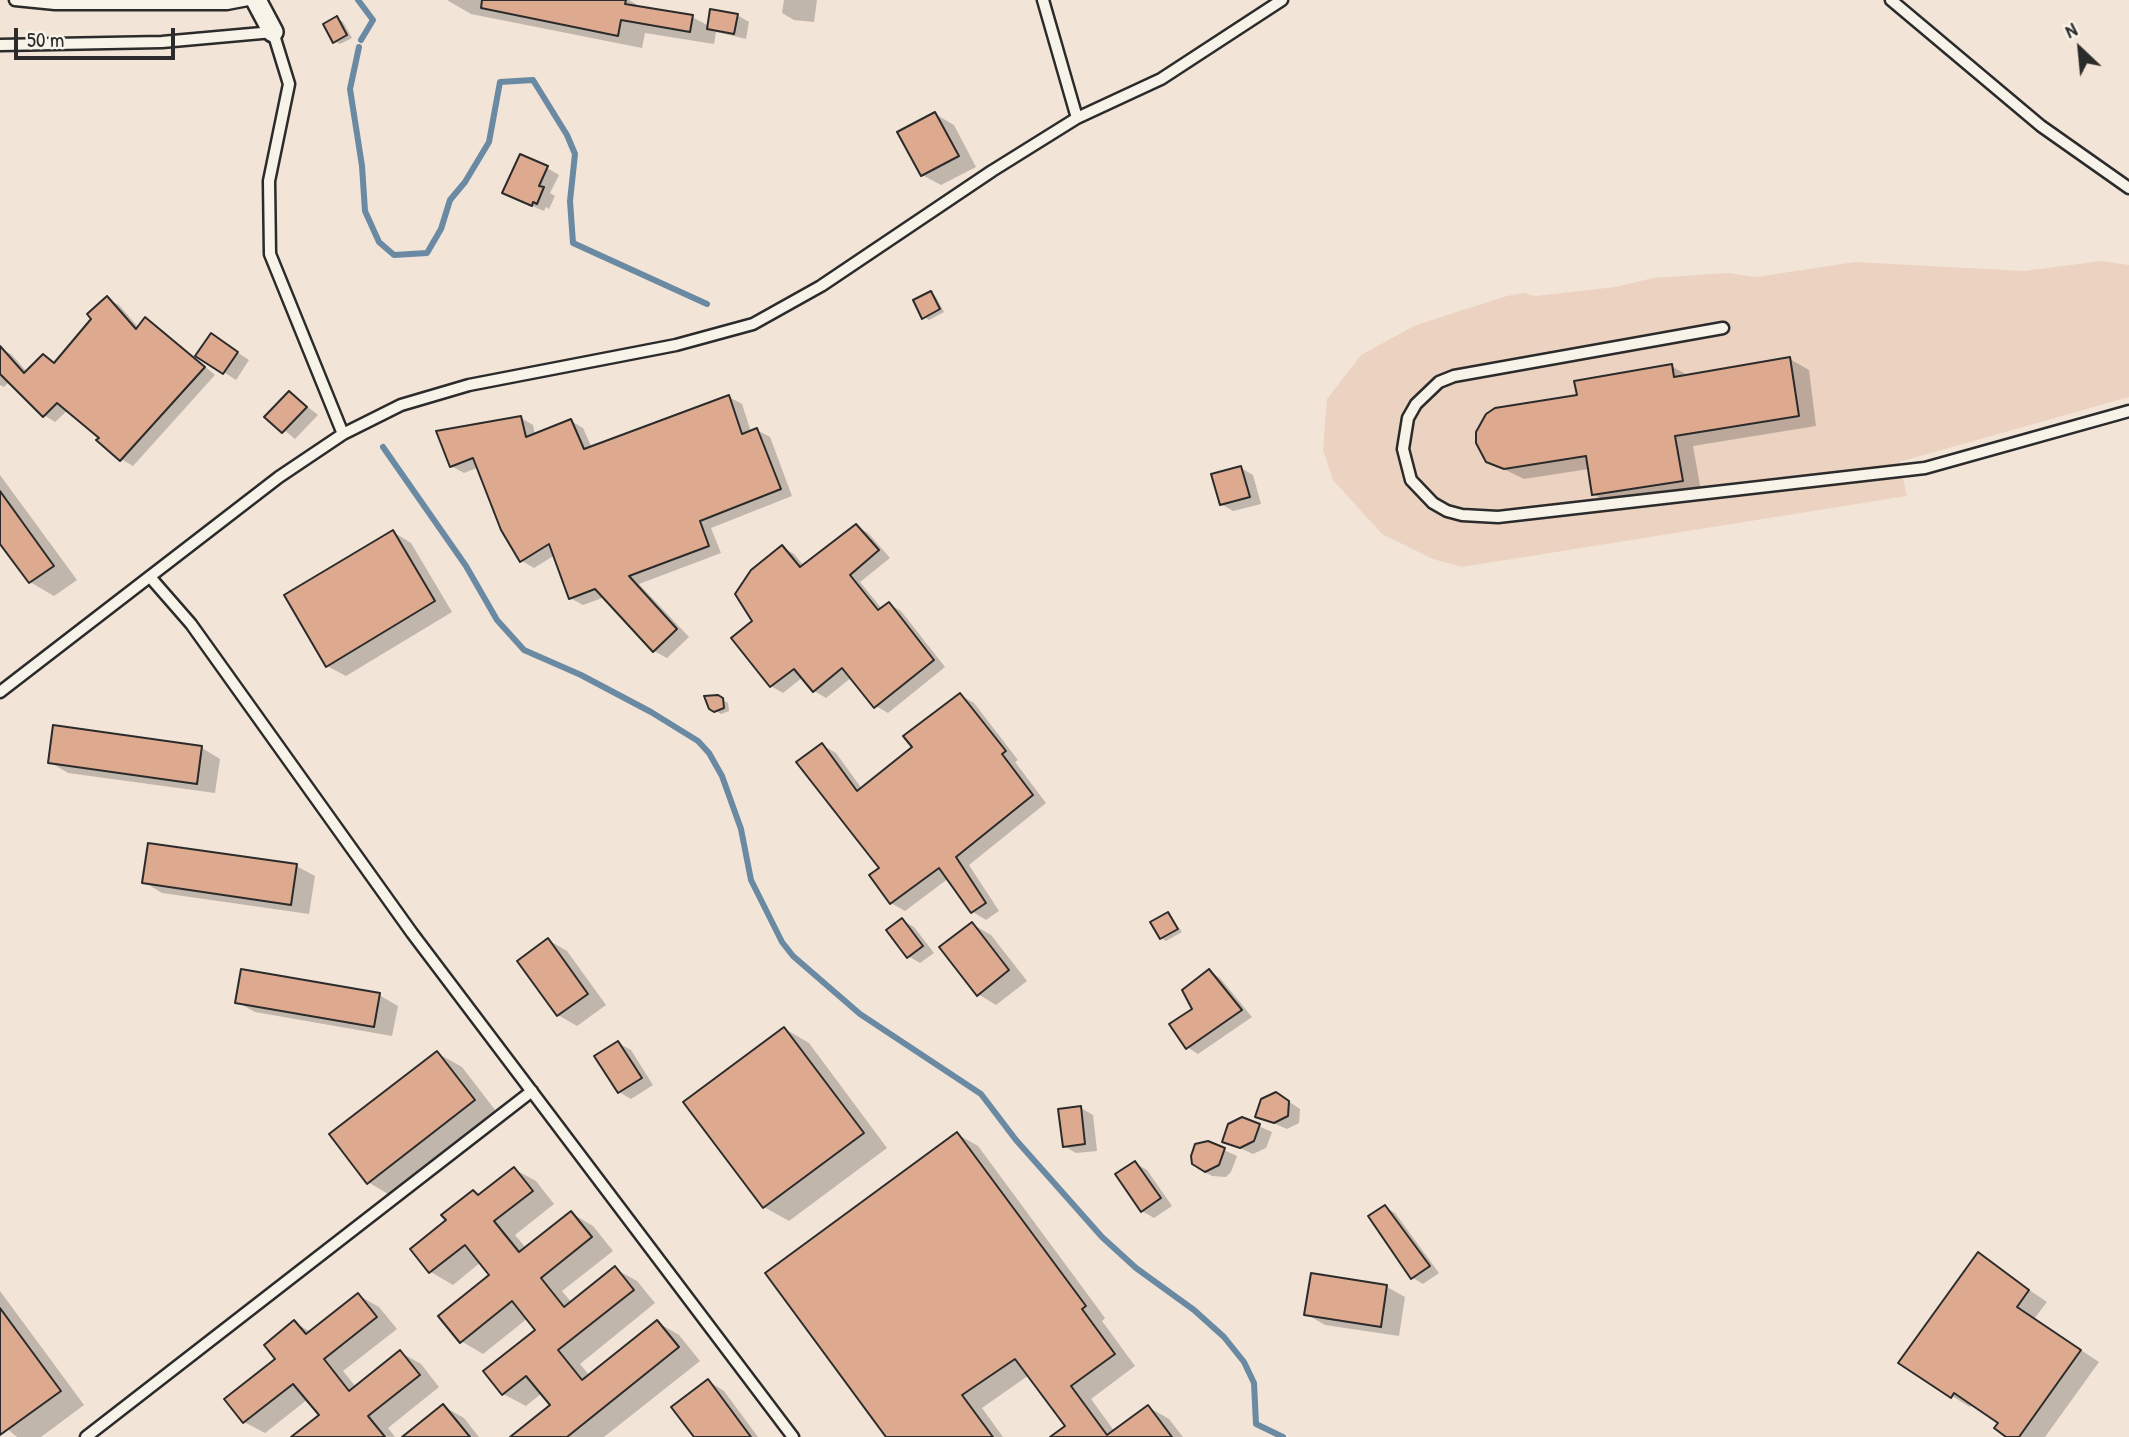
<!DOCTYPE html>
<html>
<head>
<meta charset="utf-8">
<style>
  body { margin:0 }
  #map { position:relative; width:2129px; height:1437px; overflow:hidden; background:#f2e4d6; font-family:"Patrick Hand",sans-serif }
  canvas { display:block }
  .north { position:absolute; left:2045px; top:14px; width:70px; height:70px; -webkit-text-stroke:5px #f7f3e8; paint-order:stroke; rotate:334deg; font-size:19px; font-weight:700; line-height:28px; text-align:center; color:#2b2b2b }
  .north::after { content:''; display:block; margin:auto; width:24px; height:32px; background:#2b2b2b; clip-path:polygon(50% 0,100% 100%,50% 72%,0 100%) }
  .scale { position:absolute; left:14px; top:28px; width:161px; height:32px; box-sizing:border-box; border:4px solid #2b2b2b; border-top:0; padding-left:9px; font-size:21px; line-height:24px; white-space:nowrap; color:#2b2b2b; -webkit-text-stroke:5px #f7f3e8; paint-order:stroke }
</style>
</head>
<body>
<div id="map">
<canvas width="2129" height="1437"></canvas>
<div class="north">N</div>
<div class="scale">50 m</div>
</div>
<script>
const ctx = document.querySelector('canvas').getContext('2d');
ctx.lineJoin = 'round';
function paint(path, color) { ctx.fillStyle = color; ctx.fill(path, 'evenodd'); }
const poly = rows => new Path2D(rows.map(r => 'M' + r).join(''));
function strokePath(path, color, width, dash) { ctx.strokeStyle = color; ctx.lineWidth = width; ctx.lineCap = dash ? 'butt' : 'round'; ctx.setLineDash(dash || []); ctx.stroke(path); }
const built = poly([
  [2102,261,2129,265,2129,397,1899,462,1907,496,1462,567,1433,559,1382,534,1333,480,1323,450,1327,399,1361,355,1416,325,1507,296,1524,293,1535,296,1615,287,1653,278,1728,273,1756,277,1855,262,2024,271]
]);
const shadow = poly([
  [447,0,629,0,644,9,692,17,709,26,737,15,749,22,746,39,716,32,714,44,645,33,642,48,471,14],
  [784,0,817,0,814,22,794,20,782,13],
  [337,18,343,22,352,38,340,44,334,41],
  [935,114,954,125,976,167,941,185,922,175],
  [547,168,559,175,550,193,555,196,549,209,546,207,544,211,516,199],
  [931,293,936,297,944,312,929,320,924,317],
  [107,299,119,305,139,328,146,319,157,326,215,375,133,466,121,459,68,410,55,422,44,415,10,381,4,387,0,385,0,348,11,354,27,372,43,356,56,364],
  [223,343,249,360,236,380,198,355],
  [1790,359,1809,370,1816,426,1693,446,1701,491,1612,505,1593,494,1589,469,1524,479,1487,461,1579,396,1671,366,1689,376],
  [290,393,318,415,295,439,267,416],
  [729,397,742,404,751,432,757,430,770,437,792,496,711,528,721,553,639,584,689,637,667,658,654,651,605,597,583,605,570,598,555,555,534,568,522,561,479,467,464,473,451,466,521,418,533,425,535,435,571,421,583,428,592,448],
  [1241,468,1253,475,1261,504,1233,511,1221,504],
  [0,475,77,580,54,596,30,582,0,541],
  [856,526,868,533,890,558,860,582,882,609,889,604,901,611,945,667,888,713,876,706,852,677,826,698,814,691,803,677,783,693,771,686,755,621,782,547,794,554,804,566],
  [393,532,411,543,452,612,346,676,327,666],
  [960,695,974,703,1018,760,1015,762,1046,803,969,865,999,911,986,920,973,912,949,878,905,911,891,903,881,868,822,745,836,753,862,789,914,747],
  [718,697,728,703,729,711,721,714,711,708],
  [55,727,202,748,220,759,215,793,68,773,50,762],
  [296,866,315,876,309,914,162,893,144,882],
  [1168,914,1182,932,1166,941,1161,938],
  [902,920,914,927,934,953,920,963,908,956],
  [972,924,991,935,1027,981,996,1005,978,994],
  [548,940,567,951,606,1005,577,1026,558,1015],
  [1209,971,1220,978,1252,1017,1198,1054,1187,1047],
  [379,995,398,1006,392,1036,255,1012,237,1002],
  [785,1029,809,1043,887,1148,789,1221,764,1207],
  [618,1043,631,1050,653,1085,631,1099,619,1092],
  [437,1053,462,1067,499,1115,393,1197,368,1182],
  [1288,1101,1300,1109,1299,1123,1287,1129,1257,1116],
  [1081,1108,1093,1115,1097,1151,1076,1153,1064,1146],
  [1242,1119,1272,1132,1266,1148,1253,1154,1224,1141],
  [957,1134,978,1146,1105,1318,1102,1321,1135,1366,1091,1399,1115,1432,1148,1407,1169,1419,1183,1437,1053,1437,1067,1427,1029,1375,982,1408,1003,1437,888,1437],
  [1208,1143,1237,1156,1231,1172,1226,1177,1212,1176,1199,1169,1193,1156],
  [1135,1163,1147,1170,1172,1206,1154,1218,1142,1211],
  [514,1169,536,1181,554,1204,515,1235,526,1248,571,1213,593,1226,613,1251,562,1291,572,1303,615,1269,637,1281,655,1303,580,1364,590,1376,657,1322,679,1335,700,1361,604,1437,513,1437,552,1405,542,1393,526,1406,503,1394,538,1330,528,1318,483,1354,461,1341,492,1276,481,1262,453,1285,431,1272,412,1249,448,1221,474,1192,480,1196],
  [1385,1207,1395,1213,1439,1273,1423,1284,1413,1278],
  [1978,1255,2047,1302,2034,1319,2099,1362,2045,1437,2009,1437,2000,1423,1973,1403,1970,1407,1952,1396],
  [1387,1287,1405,1297,1399,1336,1325,1325,1306,1314],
  [0,1291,84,1405,41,1437,17,1437,0,1423],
  [358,1295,379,1307,397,1329,343,1371,356,1387,400,1352,421,1364,439,1387,388,1428,395,1437,294,1437,321,1416,308,1399,265,1433,244,1422,295,1323,311,1332],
  [708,1381,724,1391,758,1437,696,1437],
  [443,1406,464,1418,479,1437,404,1437]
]);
const stream = poly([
  [358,0,373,20,361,40],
  [359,47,350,89,362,166,365,211,379,242,394,255,427,253,441,229,450,200,465,182,489,142,500,82,533,80,567,135,575,154,570,201,573,243,707,304],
  [383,447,466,566,497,620,524,650,581,675,651,712,698,741,709,753,722,776,741,829,751,880,782,942,793,956,860,1014,981,1094,1016,1140,1102,1237,1136,1268,1194,1310,1224,1337,1244,1362,1254,1383,1256,1424,1283,1437]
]);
const building = poly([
  [482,0,626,0,625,4,693,15,690,32,621,20,618,36,481,8,482,0],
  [710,9,738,14,734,34,707,29,710,9],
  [337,16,347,35,333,43,323,24,337,16],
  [935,112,959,156,921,176,897,132,935,112],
  [520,154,548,166,539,186,544,187,537,204,533,202,532,206,502,193,520,154],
  [931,291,940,309,922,319,913,300,931,291],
  [107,296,136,329,145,317,205,367,120,461,96,440,99,438,57,403,43,417,0,374,0,346,24,373,43,354,54,363,91,319,87,314,107,296],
  [211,333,238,352,223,374,195,356,211,333],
  [1790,357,1799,416,1675,436,1683,481,1592,495,1586,456,1504,469,1486,462,1476,443,1476,432,1486,414,1495,408,1577,395,1574,381,1672,364,1674,377,1790,357],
  [289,391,307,407,282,433,264,417,289,391],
  [729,395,742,434,757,428,781,489,700,521,709,546,629,576,677,629,653,652,595,589,569,599,549,544,520,562,501,530,473,458,450,467,436,431,521,416,526,437,571,419,584,449,729,395],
  [1241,466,1250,497,1220,505,1211,474,1241,466],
  [0,491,54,566,29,583,0,544,0,491],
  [856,524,879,550,850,575,878,610,889,602,934,660,874,708,842,668,813,692,794,669,770,687,731,638,752,621,735,594,751,570,782,545,800,567,856,524],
  [393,530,435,601,326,667,284,595,393,530],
  [960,693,1006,751,1002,754,1033,795,956,857,986,903,971,913,939,868,890,904,869,875,879,868,796,762,822,743,857,791,912,747,903,736,960,693],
  [718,695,723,698,724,708,714,712,709,709,704,696,718,695],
  [53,725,202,746,197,784,48,763,53,725],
  [148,843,297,864,291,905,142,883,148,843],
  [1168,912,1178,929,1160,939,1150,922,1168,912],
  [902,918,923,946,907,958,886,930,902,918],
  [972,922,1009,970,977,996,939,947,972,922],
  [548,938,588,994,557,1016,517,961,548,938],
  [241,969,380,993,374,1027,235,1003,241,969],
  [1209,969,1242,1010,1186,1049,1169,1024,1192,1009,1182,990,1209,969],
  [784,1027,864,1133,763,1208,683,1102,784,1027],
  [618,1041,642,1078,618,1093,594,1056,618,1041],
  [437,1051,475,1100,367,1184,329,1134,437,1051],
  [1276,1092,1289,1101,1288,1116,1274,1123,1255,1117,1261,1099,1276,1092],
  [1081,1106,1085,1144,1063,1147,1058,1109,1081,1106],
  [1242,1117,1260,1124,1254,1141,1240,1148,1222,1142,1228,1124,1242,1117],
  [957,1132,1086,1306,1082,1309,1115,1354,1071,1386,1107,1435,1148,1405,1172,1437,1050,1437,1065,1426,1015,1359,962,1395,993,1437,886,1437,765,1273,957,1132],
  [1208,1141,1225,1148,1219,1165,1205,1172,1192,1164,1191,1156,1195,1144,1208,1141],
  [1135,1161,1161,1198,1141,1212,1115,1174,1135,1161],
  [514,1167,533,1191,494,1221,519,1252,571,1211,592,1237,541,1278,564,1307,615,1266,634,1290,558,1350,582,1380,657,1320,679,1347,567,1437,510,1437,550,1405,526,1376,502,1395,483,1371,535,1330,512,1301,460,1343,438,1316,489,1275,465,1245,429,1273,410,1249,446,1220,441,1215,473,1190,478,1195,514,1167],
  [1385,1205,1430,1266,1411,1279,1368,1216,1385,1205],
  [1978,1252,2029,1290,2017,1307,2081,1350,2019,1437,2006,1437,1994,1428,1998,1423,1954,1393,1951,1398,1898,1363,1978,1252],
  [1311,1273,1387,1285,1381,1327,1304,1315,1311,1273],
  [358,1293,377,1317,324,1359,349,1391,400,1350,420,1375,368,1416,385,1437,291,1437,319,1415,293,1384,243,1423,224,1399,275,1359,264,1345,294,1320,306,1334,358,1293],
  [0,1308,61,1391,0,1435,0,1308],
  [708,1379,751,1437,694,1437,671,1407,708,1379],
  [443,1404,470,1437,402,1437,443,1404]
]);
const lane = poly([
  [15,0,55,4,227,4,248,0],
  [1891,0,2041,126,2129,188],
  [0,45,162,42,273,32,289,84,269,181,270,254,343,434],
  [1077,118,1161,79,1282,0],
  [1723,328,1454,376,1439,382,1416,404,1408,418,1403,449,1411,480,1433,503,1447,511,1462,515,1498,517,1925,468,2129,411],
  [150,577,191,624,412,933,793,1437],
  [0,692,279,477,343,434,401,405,469,385,676,345,753,324,821,286,992,171,1077,118,1043,0],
  [86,1437,532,1091]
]);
const street = poly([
  [256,0,273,32]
]);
paint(built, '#ecd3c1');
paint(shadow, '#0003');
strokePath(stream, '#6a89a2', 6);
paint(building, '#ddaa90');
strokePath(building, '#2b2b2b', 2);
strokePath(lane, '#2b2b2b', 15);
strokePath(street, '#2b2b2b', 24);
strokePath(lane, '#f7f3e8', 10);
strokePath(street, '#f7f3e8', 19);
</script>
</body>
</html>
